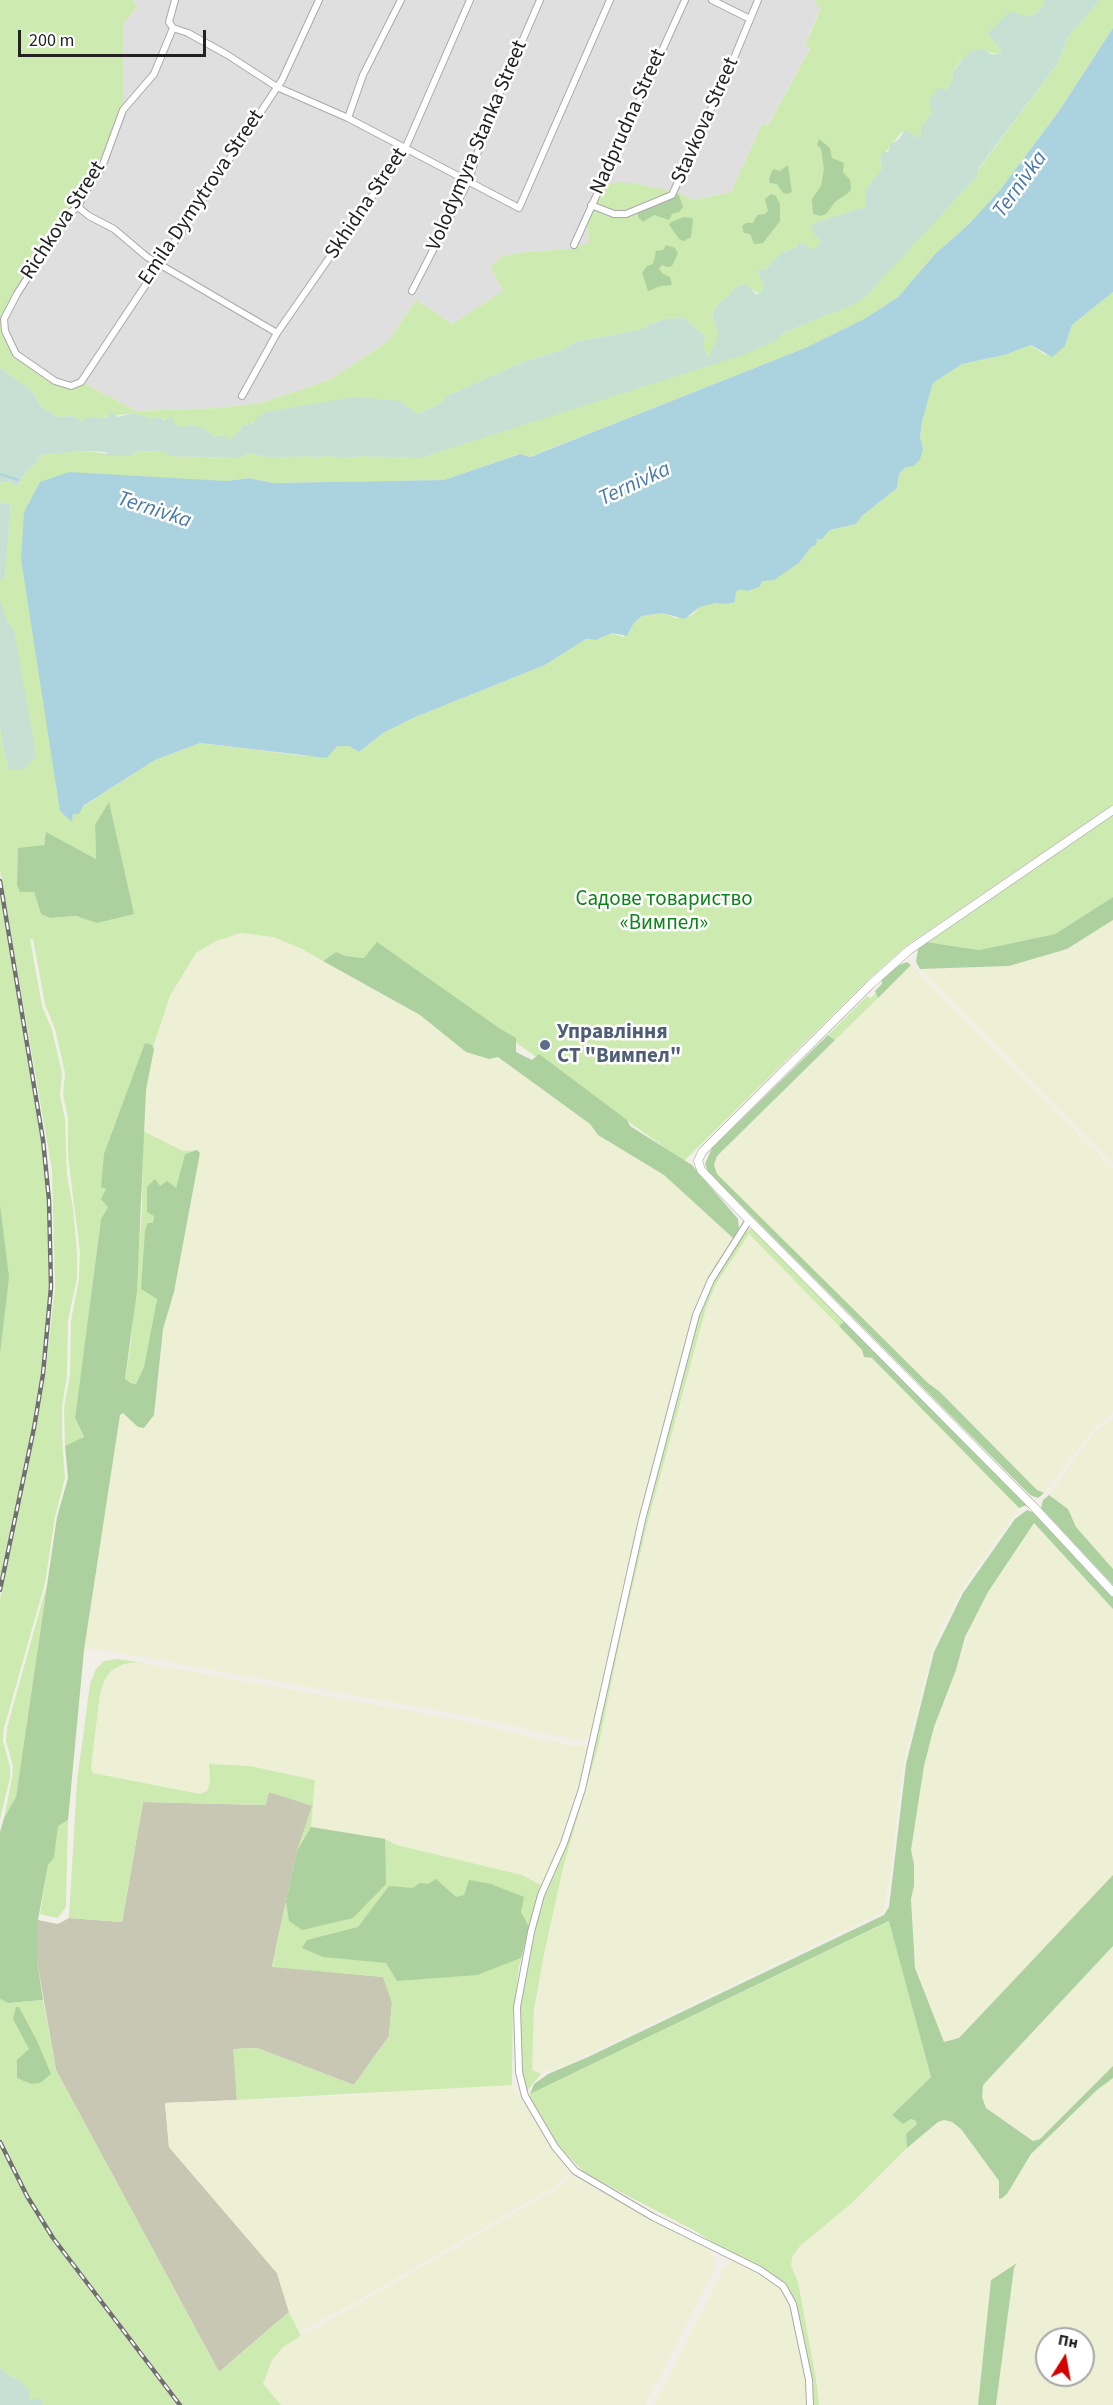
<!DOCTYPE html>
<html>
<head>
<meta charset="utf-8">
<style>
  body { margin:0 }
  #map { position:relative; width:1113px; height:2405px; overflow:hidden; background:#f2efe9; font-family:"Source Sans 3",sans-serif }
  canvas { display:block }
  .north { position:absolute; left:1035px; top:2327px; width:60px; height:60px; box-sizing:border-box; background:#fff; border:2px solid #a7a7a7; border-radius:50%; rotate:11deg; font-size:16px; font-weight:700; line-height:24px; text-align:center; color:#222 }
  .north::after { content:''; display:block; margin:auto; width:21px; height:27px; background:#d40000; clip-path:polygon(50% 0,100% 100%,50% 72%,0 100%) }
  .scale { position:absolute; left:18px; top:30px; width:188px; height:27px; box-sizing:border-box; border:3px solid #222; border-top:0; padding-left:8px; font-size:18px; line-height:21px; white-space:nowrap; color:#222; -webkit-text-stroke:4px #fff; paint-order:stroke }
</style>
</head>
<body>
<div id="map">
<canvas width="1113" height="2405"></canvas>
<div class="north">Пн</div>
<div class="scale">200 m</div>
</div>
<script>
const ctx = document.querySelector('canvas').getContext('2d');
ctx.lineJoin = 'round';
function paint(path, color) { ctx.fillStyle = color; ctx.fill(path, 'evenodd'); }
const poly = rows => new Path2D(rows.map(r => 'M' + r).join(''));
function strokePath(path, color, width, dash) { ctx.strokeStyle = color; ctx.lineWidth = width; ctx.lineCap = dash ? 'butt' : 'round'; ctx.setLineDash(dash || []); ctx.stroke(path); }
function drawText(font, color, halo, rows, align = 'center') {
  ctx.font = font + ' "Source Sans 3",sans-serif'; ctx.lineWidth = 5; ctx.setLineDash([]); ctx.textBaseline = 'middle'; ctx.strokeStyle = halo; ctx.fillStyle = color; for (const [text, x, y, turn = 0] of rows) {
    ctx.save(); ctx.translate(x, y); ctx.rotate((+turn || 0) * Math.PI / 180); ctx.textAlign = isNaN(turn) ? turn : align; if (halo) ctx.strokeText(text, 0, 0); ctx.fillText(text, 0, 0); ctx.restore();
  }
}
const residential = poly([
  [133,0,816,0,814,4,821,7,805,44,810,47,768,126,762,124,731,192,693,200,679,193,602,240,568,249,525,252,502,256,490,267,503,291,452,324,416,300,387,342,329,380,261,403,218,408,137,411,81,382,71,386,55,381,16,354,4,319,123,110,123,24,137,7]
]);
const construction = poly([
  [269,1792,313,1805,297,1851,272,1966,383,1977,392,2002,389,2036,354,2085,257,2048,234,2049,237,2100,165,2103,169,2147,277,2273,289,2312,219,2372,56,2070,37,1961,36,1942,38,1920,58,1924,69,1918,122,1922,143,1802,265,1805]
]);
const farmland = poly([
  [1113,920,1113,1164,920,969,1009,966,1067,949],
  [241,933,273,937,300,948,420,1015,466,1052,489,1059,498,1057,590,1124,598,1135,664,1175,733,1238,707,1278,693,1312,639,1518,591,1735,585,1739,575,1740,459,1714,98,1649,84,1650,120,1415,123,1413,154,1415,163,1329,174,1292,200,1153,196,1150,183,1151,143,1131,146,1090,154,1049,160,1022,170,996,196,953,216,941],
  [911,965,1113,1169,1113,1412,1091,1432,1044,1493,1037,1490,940,1392,928,1383,717,1174,714,1165,717,1156],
  [749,1233,862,1350,864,1357,872,1358,1019,1508,961,1591,941,1629,932,1652,903,1764,889,1883,883,1912,564,2066,537,2074,532,2071,532,2031,543,1959,563,1868,599,1744,621,1635,648,1521,706,1308,716,1284],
  [1113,1417,1113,1569,1076,1527,1068,1509,1049,1495,1090,1437],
  [1033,1523,1113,1609,1113,1875,959,2038,944,2042,915,1968,911,1899,914,1886,914,1863,911,1850,924,1766,934,1727,956,1670,971,1624,988,1592],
  [138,1662,458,1720,573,1746,590,1746,561,1842,541,1885,522,1875,397,1845,385,1839,311,1827,314,1780,250,1766,210,1764,210,1782,207,1791,201,1794,93,1773,91,1768,100,1694,105,1679,112,1670,124,1664],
  [1113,1946,1113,2066,1040,2139,1033,2141,986,2108,982,2097,983,2085],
  [1113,2078,1113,2405,996,2405,1014,2268,1016,2264,991,2280,978,2405,819,2405,798,2282,791,2265,793,2254,801,2245,852,2203,907,2148,938,2122,944,2120,952,2122,961,2129,999,2181,999,2199,1007,2194,1031,2154,1097,2090],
  [1047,2339,1083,2339,1083,2375,1047,2375],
  [512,2085,571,2172,556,2186,349,2306,299,2332,289,2312,277,2273,169,2147,165,2103,362,2095,372,2092],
  [573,2174,652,2219,706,2247,716,2260,714,2270,645,2405,281,2405,263,2385,272,2360,283,2347,558,2188],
  [734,2261,743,2262,773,2279,788,2295,807,2380,809,2405,654,2405,722,2271,728,2263]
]);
const grass = poly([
  [0,0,133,0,137,7,123,24,123,110,100,167,77,205,67,213,7,307,3,319,15,355,68,388,81,382,137,411,218,408,261,403,329,380,387,342,416,300,452,324,503,291,490,267,502,256,525,252,568,249,589,243,587,217,599,192,606,184,621,182,638,184,679,193,693,200,731,192,762,124,768,126,810,48,805,45,821,8,814,4,816,0,1044,0,1044,3,1038,12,988,33,1001,51,999,54,974,50,959,63,952,73,953,79,947,90,921,128,920,140,902,132,880,159,882,169,870,186,866,207,814,223,815,233,820,239,821,244,813,249,809,249,807,245,802,244,780,254,765,270,757,270,764,287,760,294,743,285,734,288,729,296,718,304,712,315,717,329,717,341,708,359,701,343,705,340,704,335,684,318,664,319,638,330,575,342,560,351,523,362,447,396,440,404,418,414,400,401,243,425,233,438,228,439,223,435,213,437,181,428,159,417,152,419,133,413,81,421,72,416,58,417,41,406,32,391,0,368],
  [1100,0,1113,0,1113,28,1059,111,1000,190,968,225,935,254,898,297,864,319,805,348,529,457,519,454,444,480,273,483,249,478,226,481,61,804,60,811,72,821,73,813,155,760,200,743,305,756,330,752,337,746,349,746,359,752,383,733,413,718,545,665,586,639,596,640,612,633,623,637,629,633,634,623,642,616,662,613,676,618,692,615,700,607,715,602,727,604,735,602,736,592,740,589,755,588,763,581,800,562,817,538,822,539,830,530,856,524,862,516,897,488,899,474,923,449,920,437,922,422,933,383,962,364,1004,355,1031,345,1045,355,1065,346,1072,325,1113,292,1113,805,906,946,866,982,684,1161,376,944,364,958,346,956,336,952,323,961,300,948,273,937,241,933,216,941,196,953,170,996,106,1189,108,1207,101,1219,75,1418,84,1438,65,1446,64,1408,70,1375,71,1321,79,1279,80,1252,68,1156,68,1118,63,1095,65,1073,55,1029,45,1004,33,939,30,939,42,1006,52,1030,62,1073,60,1095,65,1119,67,1175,73,1208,77,1252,77,1278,68,1320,67,1375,62,1407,62,1439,65,1478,55,1517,45,1583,4,1728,3,1741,10,1767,10,1778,0,1819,0,1599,36,1429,45,1374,55,1288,52,1170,0,870,0,724,3,748,9,770,14,630,7,622,0,599,0,580,5,577,11,503,4,504,0,502,0,483,10,481,17,487,28,469,36,464,40,455,82,451,132,456,136,451,165,452,169,456,239,458,249,453,271,458,310,456,314,457,329,456,342,458,362,456,420,458,777,340,783,333,856,303,978,175,978,170,1058,63,1068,37],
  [95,825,134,913,97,922,76,916,50,918,41,914,34,892,46,833,96,859],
  [1113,815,1113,897,1055,934,979,950,926,942],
  [0,890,41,1140,47,1199,49,1287,41,1373,32,1427,0,1581],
  [876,993,878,998,835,1040,828,1035,867,996,871,998],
  [143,1131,183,1151,197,1150,185,1154,176,1188,154,1216,157,1299,144,1367,136,1384,125,1380,131,1343,142,1211],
  [749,1229,755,1229,845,1321,839,1326,749,1234,716,1284,706,1308,648,1521,621,1635,599,1744,563,1868,543,1959,534,2010,532,2070,541,2074,527,2091,521,2072,520,2007,541,1903,584,1790,617,1635,698,1316,713,1281,742,1237],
  [47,1584,16,1797,4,1818,12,1778,13,1766,6,1741,7,1728],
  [117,1659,138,1662,124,1664,112,1670,105,1679,100,1694,91,1768,93,1773,200,1794,207,1791,210,1782,209,1764,250,1766,315,1780,311,1827,385,1839,397,1845,522,1875,541,1885,519,1967,513,2013,512,2085,237,2100,233,2049,257,2048,354,2085,389,2036,392,2002,383,1977,272,1967,297,1851,312,1806,269,1792,266,1805,143,1802,122,1922,69,1918,77,1781,90,1684,96,1669,104,1661],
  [68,1820,66,1907,58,1918,40,1914,48,1865,54,1858,58,1826],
  [890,1921,931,2077,892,2115,916,2121,917,2124,906,2134,907,2148,852,2203,801,2245,793,2255,791,2265,798,2282,816,2379,819,2405,813,2405,811,2379,796,2302,784,2283,761,2268,726,2251,697,2232,586,2174,558,2146,529,2097,530,2094],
  [0,1999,8,2003,43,2000,56,2070,219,2372,289,2312,301,2336,283,2347,272,2360,263,2384,281,2405,183,2405,55,2237,28,2195,0,2139],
  [0,2147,25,2197,51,2239,177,2405,42,2405,44,2401,41,2399,29,2399,20,2380,11,2377,0,2367]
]);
const forest = poly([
  [819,139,830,148,832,158,844,163,843,172,850,180,851,189,848,193,835,202,826,214,821,216,813,214,812,202,812,199,821,186,824,169,821,149,817,145],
  [788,165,792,192,787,194,783,193,777,184,770,183,769,179,773,169,780,171],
  [675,193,679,195,683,207,679,212,672,214,669,220,654,215,643,222,638,217,638,212],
  [771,194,776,196,780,204,780,221,763,243,754,244,750,234,744,233,742,226,746,223,753,223,757,215,765,214,768,211,765,199],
  [684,217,692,218,693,221,691,237,684,241,680,240,669,225,671,222],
  [666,245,675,248,678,253,672,266,667,267,662,265,659,269,663,274,670,277,672,285,661,286,648,291,642,273,647,266,653,264,656,251,663,250],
  [109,802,134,914,97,923,76,916,50,918,41,914,34,892,20,892,17,885,18,848,44,845,46,832,96,859,95,825],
  [1113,897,1113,920,1067,949,1009,966,920,969,916,962,918,949,926,942,979,950,1055,934],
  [377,942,499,1028,516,1038,516,1052,532,1060,539,1054,627,1120,630,1126,692,1165,738,1219,739,1229,733,1238,664,1175,598,1135,590,1124,498,1057,489,1059,466,1052,420,1015,323,961,336,952,346,956,364,958],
  [907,962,911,965,878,998,875,991,882,984,882,980,899,965],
  [828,1035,835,1040,717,1156,714,1165,717,1174,928,1383,940,1392,1037,1490,1044,1493,1038,1498,1030,1495,708,1172,705,1164,712,1148],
  [145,1043,152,1045,154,1049,146,1090,137,1291,125,1379,131,1383,136,1384,144,1367,157,1299,141,1289,145,1231,148,1223,153,1223,154,1216,147,1212,147,1187,155,1179,160,1186,167,1181,176,1188,185,1154,197,1150,200,1153,174,1292,163,1329,154,1415,144,1428,138,1427,123,1413,120,1415,84,1650,68,1820,58,1826,54,1858,48,1865,38,1920,37,1961,43,2000,8,2003,0,1999,0,1832,4,1818,16,1797,57,1517,68,1478,65,1446,84,1437,75,1418,101,1219,108,1207,101,1199,106,1189,101,1187,104,1154],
  [0,1205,9,1277,0,1354],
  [845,1321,1027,1505,1019,1508,872,1358,864,1357,862,1350,839,1326],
  [1049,1495,1068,1509,1076,1527,1113,1569,1113,1585,1041,1508,1043,1500],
  [1027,1510,1035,1513,1113,1597,1113,1609,1034,1523,988,1592,965,1637,956,1670,934,1727,924,1766,911,1850,914,1864,914,1886,911,1899,915,1968,944,2042,959,2038,1113,1875,1113,1946,983,2085,982,2097,986,2108,1033,2141,1040,2139,1113,2066,1113,2078,1097,2090,1031,2154,1007,2194,1002,2198,999,2199,999,2181,961,2129,952,2122,944,2120,938,2122,907,2148,906,2134,917,2124,916,2121,911,2119,903,2124,892,2115,931,2077,889,1921,530,2094,534,2084,548,2074,588,2057,884,1915,889,1907,906,1764,934,1652,963,1593,1015,1519],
  [311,1827,385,1839,386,1884,353,1918,302,1930,289,1921,286,1901,297,1851],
  [436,1879,456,1897,464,1895,469,1880,491,1884,524,1897,521,1912,529,1927,521,1958,477,1975,397,1981,386,1963,323,1957,302,1948,307,1940,358,1927,389,1886,413,1888,420,1883,428,1884],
  [16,2007,19,2007,37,2041,51,2074,40,2083,31,2084,17,2078,17,2060,29,2049,13,2019],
  [1017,2263,1014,2268,996,2405,978,2405,991,2280]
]);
const wetland = poly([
  [1044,0,1100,0,1068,37,1058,63,978,169,978,175,867,295,857,303,783,333,777,340,746,354,420,458,362,456,342,458,329,456,314,457,310,456,271,458,249,453,239,458,169,456,165,452,136,451,132,456,107,456,106,452,82,451,40,455,36,464,28,469,17,487,10,481,0,483,0,368,32,391,41,406,58,417,72,416,82,421,88,417,106,418,113,412,118,417,133,413,152,419,159,417,164,420,172,417,174,419,174,424,181,427,193,425,207,430,213,437,224,435,228,439,233,438,243,425,253,424,256,419,266,412,354,397,400,401,418,414,440,404,447,396,523,362,560,351,575,342,638,330,664,319,684,318,704,335,705,340,702,343,708,358,717,340,717,329,712,315,718,304,729,296,734,288,743,285,744,282,756,294,760,294,764,287,757,270,765,270,780,254,798,246,799,243,807,245,809,249,813,249,820,244,820,239,814,236,815,233,811,229,814,223,865,207,865,190,882,169,880,159,883,152,888,152,891,144,898,140,905,130,920,139,921,128,932,112,929,100,932,95,934,95,937,88,947,90,953,79,952,73,966,55,974,50,983,49,991,54,999,54,1001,51,988,33,1010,11,1027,17,1038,12,1044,3],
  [0,502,4,504,11,503,5,577,0,580],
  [0,599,7,621,14,630,36,755,24,770,9,770,3,748,0,724],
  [0,2367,11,2377,20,2380,29,2390,29,2399,41,2399,44,2401,42,2405,0,2405]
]);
const water = poly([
  [1113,28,1113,292,1072,325,1065,346,1052,357,1031,345,1004,355,962,364,933,383,922,422,920,437,923,449,920,459,914,466,906,467,899,474,897,488,862,516,856,524,830,530,822,539,817,539,816,545,811,547,800,562,774,580,763,581,759,587,747,591,740,589,736,592,735,602,727,604,715,603,700,607,684,619,662,613,642,616,634,623,627,636,612,633,596,640,586,639,545,665,413,718,383,733,359,752,349,746,337,746,327,758,200,743,155,760,83,806,79,814,73,814,72,822,60,811,21,559,24,512,40,482,69,472,226,481,249,478,273,483,444,480,520,454,530,457,805,348,864,319,898,297,935,254,968,225,1000,190,1059,111]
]);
const stream = poly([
  [0,474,18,480]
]);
const minor = poly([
  [175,0,169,22,173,28,154,74,123,110,102,167,85,192,78,207,68,214,17,294,4,319,5,331,16,354,55,381,71,386,81,382,282,80,319,0],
  [712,0,750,19],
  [173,28,188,33,226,54,277,87,348,118,519,208,610,0],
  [348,118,363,75,401,0],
  [591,205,614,214,626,214,672,195,734,58,758,0],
  [78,207,89,216,114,229,147,257,277,333],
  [574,245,685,0],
  [412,291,468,182,489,118,540,0],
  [242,396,277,333,405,149,470,0],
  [749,1220,711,1280,696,1315,642,1520,582,1789,564,1843,541,1895,531,1932,517,2007,519,2072,525,2096,555,2147,575,2171,653,2217,760,2270,783,2286,793,2304,809,2380,810,2405]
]);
const tertiary = poly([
  [1113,810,909,950,870,985,702,1152,698,1161,701,1170,749,1220,1033,1506,1113,1592]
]);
const rail = poly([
  [0,881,43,1140,49,1200,51,1287,43,1374,34,1428,0,1590],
  [0,2142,27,2196,53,2238,180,2405]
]);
const markers = [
  [545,1045,6,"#5c6f8a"]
];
const streetNames = [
  ["Stavkova Street",706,121,-66],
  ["Nadprudna Street",629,122,-66],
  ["Volodymyra Stanka Street",478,146,-67],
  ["Emila Dymytrova Street",202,198,-56],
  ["Skhidna Street",367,204,-56],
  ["Richkova Street",64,221,-57]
];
const parkNames = [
  ["Садове товариство",664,900],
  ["«Вимпел»",664,924]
];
const serviceNames = [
  ["Управління",557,1033],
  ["СТ \"Вимпел\"",557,1057]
];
const waterNames = [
  ["Ternivka",1021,185,-54],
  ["Ternivka",635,485,-25],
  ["Ternivka",154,511,18]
];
paint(residential, '#e0dfdf');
paint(construction, '#c7c7b4');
paint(farmland, '#eef0d5');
paint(grass, '#cdebb0');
paint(forest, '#add19e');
paint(wetland, '#c6e0d4');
paint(water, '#aad3df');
strokePath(stream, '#aad3df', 2);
strokePath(minor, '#a9a9a9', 8);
strokePath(tertiary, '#a9a9a9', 9);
strokePath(minor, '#fff', 6);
strokePath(tertiary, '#fff', 8);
strokePath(rail, '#707070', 4.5);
strokePath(rail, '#fff', 2, [7]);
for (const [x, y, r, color] of markers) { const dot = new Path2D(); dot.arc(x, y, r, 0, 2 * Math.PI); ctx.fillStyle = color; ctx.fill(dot); strokePath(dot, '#fff', 2); }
drawText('21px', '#222', '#fff', streetNames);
drawText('21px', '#0c8416', '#fff', parkNames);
drawText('bold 21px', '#4e5e75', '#fff', serviceNames, 'left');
drawText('italic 22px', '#4a7aab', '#fff', waterNames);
</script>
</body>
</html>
